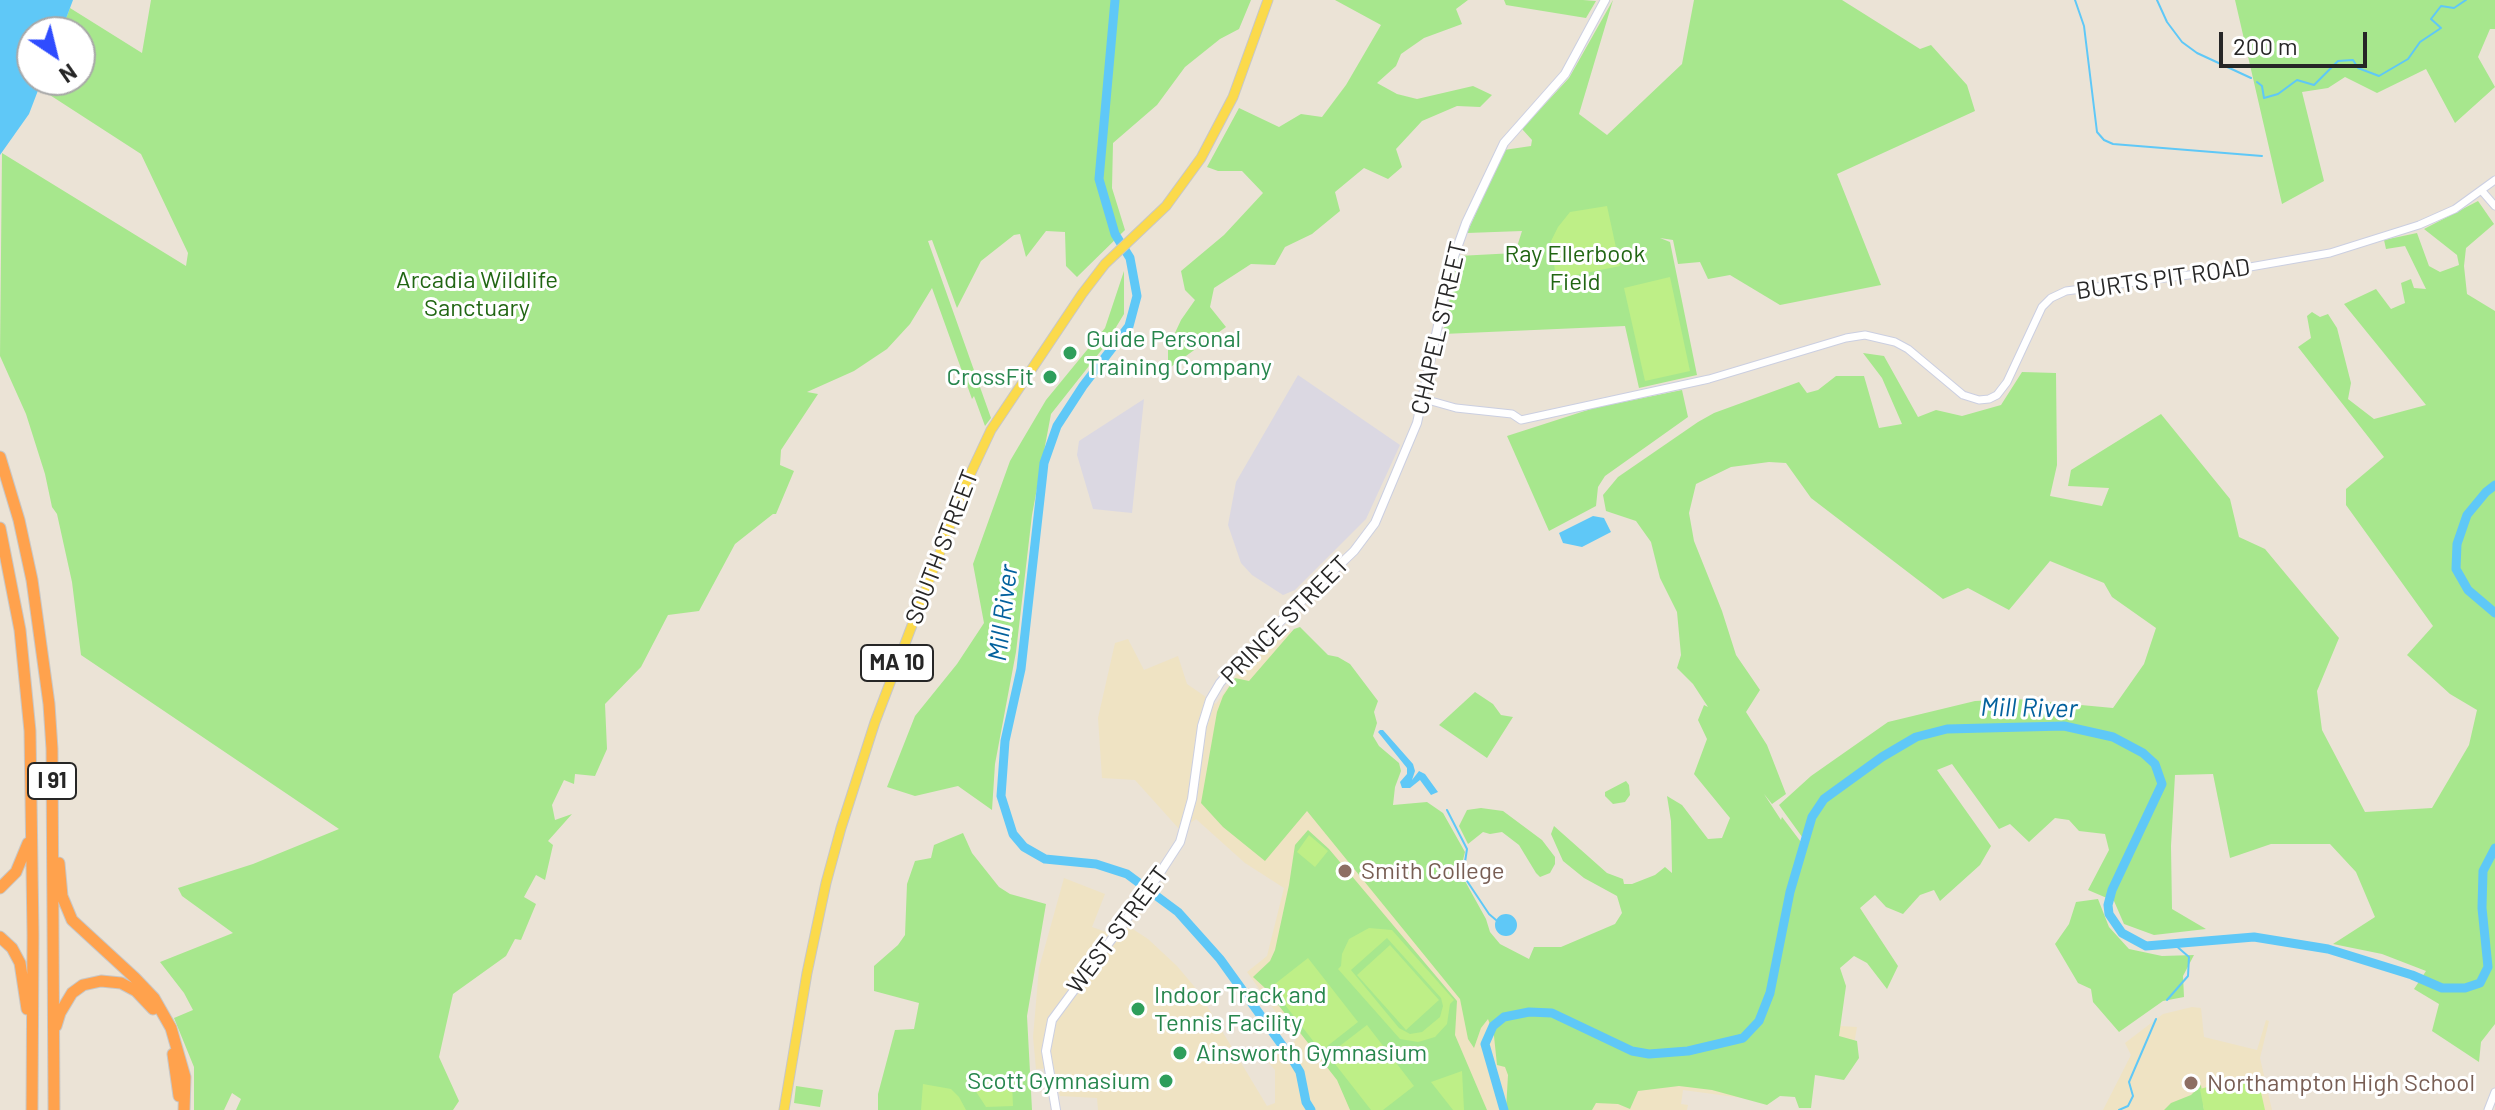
<!DOCTYPE html>
<html>
<head>
<meta charset="utf-8">
<style>
  body { margin:0 }
  #map { position:relative; width:2495px; height:1110px; overflow:hidden; background:#ebe3d6; font-family:Barlow,sans-serif }
  canvas { display:block }
  .north { position:absolute; left:16px; top:16px; width:80px; height:80px; box-sizing:border-box; background:#fff; border:2px solid #a8a8a8; border-radius:50%; rotate:145deg; font-size:22px; font-weight:700; line-height:32px; text-align:center; color:#262626 }
  .north::after { content:''; display:block; margin:auto; width:28px; height:36px; background:#2f4cff; clip-path:polygon(50% 0,100% 100%,50% 72%,0 100%) }
  .scale { position:absolute; left:2219px; top:32px; width:148px; height:36px; box-sizing:border-box; border:4px solid #262626; border-top:0; padding-left:10px; font-size:24px; line-height:28px; white-space:nowrap; color:#262626; -webkit-text-stroke:6px #fff; paint-order:stroke }
</style>
</head>
<body>
<div id="map">
<canvas width="2495" height="1110"></canvas>
<div class="north">N</div>
<div class="scale">200 m</div>
</div>
<script>
const ctx = document.querySelector('canvas').getContext('2d');
ctx.lineJoin = 'round';
function paint(path, color) { ctx.fillStyle = color; ctx.fill(path, 'evenodd'); }
const poly = rows => new Path2D(rows.map(r => 'M' + r).join(''));
function strokePath(path, color, width, dash) { ctx.strokeStyle = color; ctx.lineWidth = width; ctx.lineCap = dash ? 'butt' : 'round'; ctx.setLineDash(dash || []); ctx.stroke(path); }
function drawText(font, color, halo, rows, align = 'center') {
  ctx.font = font + ' Barlow,sans-serif'; ctx.lineWidth = 6; ctx.setLineDash([]); ctx.textBaseline = 'middle'; ctx.strokeStyle = halo; ctx.fillStyle = color; for (const [text, x, y, turn = 0] of rows) {
    ctx.save(); ctx.translate(x, y); ctx.rotate((+turn || 0) * Math.PI / 180); ctx.textAlign = isNaN(turn) ? turn : align; if (halo) ctx.strokeText(text, 0, 0); ctx.fillText(text, 0, 0); ctx.restore();
  }
}
const industrial = poly([
  [1298,375,1400,445,1366,519,1295,590,1283,595,1252,575,1241,563,1228,525,1236,482],
  [1144,399,1132,513,1093,509,1077,455,1079,441]
]);
const education = poly([
  [1286,627,1365,687,1353,776,1543,994,1790,1023,1857,1027,1849,1073,1810,1069,1752,1086,1750,1099,1683,1090,1681,1104,1688,1105,1687,1110,1098,1110,1097,1098,1060,1096,1054,1068,1036,1069,1033,1037,1039,968,1064,878,1105,894,1092,927,1109,933,1119,920,1148,939,1177,966,1198,991,1267,1106,1275,1103,1275,1070,1268,1062,1296,1040,1247,972,1267,956,1284,888,1245,863,1196,819,1180,830,1135,780,1102,778,1098,718,1115,643,1128,639,1144,670,1178,656,1187,684,1216,704,1237,674],
  [2192,1007,2201,1008,2204,1037,2257,1050,2266,1020,2269,1021,2260,1058,2272,1110,2103,1110,2131,1055,2125,1043,2163,1014]
]);
const green = poly([
  [151,0,1251,0,1239,29,1220,39,1185,67,1157,105,1113,143,1112,188,1125,230,1077,277,1066,266,1065,232,1046,231,1026,257,1020,234,1014,235,981,261,957,308,932,240,928,241,991,418,985,426,974,396,972,399,932,288,910,324,887,349,854,371,807,392,818,394,781,450,780,465,794,471,776,514,773,514,735,544,699,611,668,615,641,667,605,704,607,749,595,776,575,774,574,784,564,780,552,805,555,820,572,814,548,841,553,845,545,880,536,875,524,897,536,904,521,940,515,939,506,956,453,994,439,1057,459,1101,453,1110,236,1110,241,1099,232,1093,224,1110,194,1110,194,1067,174,1018,193,1010,184,993,160,962,233,933,182,896,178,888,253,864,339,829,81,655,72,582,57,514,52,507,45,474,26,414,0,356,2,153,186,266,188,253,141,154,39,88,42,80,80,80,80,32,61,32,70,8,142,53],
  [1335,0,1468,0,1456,9,1462,24,1424,38,1401,54,1396,66,1377,83,1397,94,1417,99,1473,86,1492,95,1480,107,1457,106,1422,121,1396,149,1402,167,1388,179,1364,168,1335,192,1340,211,1312,234,1285,247,1275,265,1251,264,1214,288,1210,307,1226,327,1168,369,1168,348,1181,320,1195,300,1185,290,1181,271,1224,235,1263,193,1242,171,1218,171,1207,167,1239,108,1279,127,1301,114,1322,117,1346,85,1381,25],
  [1504,0,1583,0,1596,1,1586,18,1506,5],
  [1613,0,1579,114,1607,135,1682,64,1694,0,1842,0,1920,49,1931,45,1967,85,1975,111,1837,174,1881,285,1780,305,1730,275,1708,279,1700,262,1678,264,1673,240,1660,238,1670,242,1697,375,1639,388,1625,326,1443,334,1458,256,1515,253,1522,231,1467,233,1504,150,1531,146,1532,140,1522,129,1569,78],
  [2235,0,2495,0,2495,29,2490,29,2478,57,2495,87,2455,123,2426,69,2377,93,2345,77,2328,88,2302,92,2324,181,2282,204],
  [2478,201,2494,224,2466,248,2464,266,2467,294,2495,311,2495,1024,2481,1042,2479,1062,2432,1031,2439,1004,2414,989,2426,971,2382,954,2333,944,2375,917,2356,872,2330,844,2271,844,2230,858,2213,774,2175,775,2171,846,2172,909,2206,929,2154,935,2124,924,2114,901,2088,890,2109,850,2105,834,2079,831,2069,820,2055,818,2029,842,2010,824,1999,829,1952,764,1937,770,1991,846,1980,865,1940,901,1934,890,1920,895,1903,914,1886,907,1875,895,1860,908,1898,966,1887,989,1867,963,1854,956,1840,968,1846,986,1839,1036,1857,1041,1859,1058,1844,1080,1815,1075,1811,1108,1799,1108,1795,1097,1780,1096,1767,1105,1712,1090,1679,1086,1638,1091,1630,1109,1618,1104,1596,1103,1592,1110,1506,1110,1508,1075,1505,1067,1497,1065,1494,1036,1488,1019,1481,1028,1474,1048,1468,1039,1460,999,1307,811,1265,861,1223,827,1201,803,1217,712,1223,696,1235,678,1249,681,1294,629,1300,627,1328,655,1338,657,1350,664,1378,701,1374,712,1377,723,1373,736,1379,746,1399,763,1401,771,1395,787,1393,805,1427,802,1443,813,1465,852,1460,872,1486,919,1490,932,1500,944,1529,959,1534,947,1561,947,1615,924,1622,913,1617,896,1584,878,1563,861,1551,834,1554,826,1607,873,1623,879,1624,884,1632,884,1655,875,1665,867,1672,873,1671,821,1667,796,1682,805,1708,839,1722,838,1730,818,1694,774,1707,739,1698,720,1704,705,1708,707,1693,684,1677,668,1681,655,1677,612,1660,578,1651,542,1636,521,1606,511,1603,495,1618,477,1698,422,1714,413,1799,382,1807,393,1818,390,1836,376,1864,376,1879,428,1902,424,1882,378,1863,353,1884,356,1918,417,1936,410,1962,416,2001,405,2022,372,2056,373,2057,465,2050,496,2102,506,2109,488,2068,486,2071,470,2161,414,2230,499,2239,537,2265,549,2339,638,2317,691,2322,730,2365,812,2432,808,2469,745,2477,710,2450,694,2407,655,2433,626,2346,505,2346,489,2384,457,2298,347,2311,338,2307,316,2312,312,2320,317,2328,314,2337,328,2351,383,2348,399,2374,419,2426,405,2344,304,2376,289,2391,309,2405,303,2401,283,2411,279,2414,288,2426,289,2405,246,2386,249,2384,240,2417,233,2429,266,2440,272,2459,265,2457,255,2424,229],
  [1769,462,1786,463,1811,498,1943,599,1968,588,2009,610,2050,561,2104,583,2112,597,2156,628,2144,664,2113,708,2017,699,1975,701,1888,722,1811,776,1779,805,1805,841,1804,846,1782,817,1781,820,1764,794,1772,804,1786,794,1767,745,1746,712,1760,690,1736,655,1722,611,1694,541,1689,513,1696,484,1731,467],
  [1124,271,1124,314,1104,347,1051,414,1032,515,1016,652,995,764,992,810,958,786,915,796,887,787,915,716,957,664,984,623,973,564,1010,461,1046,400,1105,328],
  [1682,390,1688,417,1605,476,1598,487,1596,506,1549,531,1507,436,1594,408],
  [1475,692,1493,704,1501,715,1513,717,1487,758,1439,725],
  [1626,781,1629,785,1630,795,1625,802,1613,804,1605,796,1605,792],
  [1481,808,1503,811,1542,840,1555,857,1555,864,1550,873,1540,877,1536,873,1519,845,1502,832,1490,834,1483,832,1468,844,1459,826,1467,810],
  [1308,830,1329,849,1457,1001,1455,1035,1487,1110,1350,1110,1337,1080,1265,988,1253,977,1270,961,1275,950,1289,885,1295,845],
  [963,833,972,853,999,887,1010,894,1046,904,1027,1016,1032,1110,878,1110,878,1094,895,1030,914,1029,919,1003,874,991,874,966,898,945,905,935,907,884,915,861,931,858,934,845],
  [2098,899,2109,927,2129,949,2162,956,2194,955,2183,976,2184,997,2163,1001,2119,1032,2093,1002,2091,989,2078,983,2055,944,2069,924,2076,902],
  [2201,1085,2204,1110,2164,1110,2171,1103,2191,1095],
  [796,1086,823,1090,820,1107,794,1103]
]);
const pitch = poly([
  [1607,206,1620,266,1556,279,1551,241,1558,227,1570,212],
  [1670,277,1690,371,1645,381,1624,288],
  [1309,835,1328,851,1315,867,1297,852],
  [1369,928,1392,930,1454,1000,1450,1004,1447,1024,1435,1037,1418,1042,1400,1039,1338,969,1341,966,1342,954,1349,939],
  [1387,938,1441,998,1443,1006,1440,1017,1422,1032,1410,1034,1399,1028,1351,970],
  [1390,945,1439,1000,1406,1030,1357,975],
  [1308,958,1358,1022,1321,1051,1271,987],
  [1367,1025,1414,1086,1383,1110,1371,1110,1328,1055],
  [1462,1071,1464,1110,1453,1110,1431,1082],
  [2251,1075,2258,1079,2265,1110,2204,1110,2200,1089],
  [977,1082,1012,1082,1013,1106,986,1107,975,1090],
  [923,1084,951,1089,959,1097,966,1110,921,1110]
]);
const water = poly([
  [0,0,73,0,61,32,32,32,32,80,42,80,29,114,0,155],
  [1593,516,1604,518,1611,532,1582,547,1563,543,1559,533],
  [1380,730,1383,730,1413,764,1415,771,1412,780,1419,771,1425,774,1438,792,1431,795,1420,780,1410,788,1402,788,1400,782,1407,774,1407,768,1378,732],
  '1495 925a11 11 0 1 1 22 0a11 11 0 1 1-22 0Z'
]);
const stream = poly([
  [2075,0,2084,26,2097,132,2104,140,2113,144,2262,156],
  [2157,0,2167,22,2182,42,2197,53,2251,78],
  [2257,82,2262,86,2264,98,2278,94,2297,80,2314,85,2338,61,2353,60,2358,68,2379,76,2408,59,2420,42,2441,28,2431,19,2441,6,2454,8,2466,0],
  [1447,810,1467,849,1463,875,1489,914,1496,920],
  [2167,1000,2188,976,2189,957,2174,944],
  [2119,1110,2128,1106,2133,1096,2129,1082,2156,1019]
]);
const river = poly([
  [1115,0,1099,179,1115,234,1130,258,1137,296,1129,326,1083,386,1057,426,1044,463,1021,669,1005,741,1001,796,1013,834,1024,847,1045,859,1096,864,1127,874,1178,912,1220,959,1292,1059,1300,1072,1306,1102,1311,1110],
  [2495,485,2486,492,2467,515,2457,544,2456,569,2468,590,2495,613],
  [1504,1110,1485,1044,1493,1026,1504,1017,1529,1012,1552,1013,1632,1051,1649,1054,1688,1051,1743,1038,1759,1021,1770,993,1790,892,1812,817,1824,799,1882,757,1916,737,1947,729,2064,726,2113,737,2143,753,2155,764,2162,784,2112,890,2108,905,2109,914,2122,933,2146,946,2254,937,2328,949,2412,975,2442,988,2465,988,2480,983,2488,967,2482,908,2483,871,2495,848]
]);
const tertiary = poly([
  [2482,191,2495,206],
  [1424,399,1456,408,1512,414,1521,420,1709,379,1846,338,1865,335,1895,342,1908,349,1963,395,1979,400,1989,399,1997,395,2007,382,2042,307,2051,298,2066,291,2250,267,2330,253,2419,225,2455,209,2495,180],
  [2488,1110,2495,1092]
]);
const secondary = poly([
  [1056,1110,1046,1051,1052,1020,1156,879,1180,842,1192,799,1202,726,1210,700,1220,683,1238,662,1354,551,1375,523,1417,423,1451,265,1466,223,1504,143,1565,74,1605,0]
]);
const primary = poly([
  [784,1110,807,973,826,883,841,828,875,722,968,479,991,430,1082,294,1105,264,1166,206,1201,158,1233,97,1268,0]
]);
const motorway = poly([
  [0,457,19,520,32,580,49,704,52,749,54,1110],
  [0,528,20,630,30,731,33,935,32,1110],
  [59,863,62,896,72,920,135,978,154,998,171,1028,185,1077,184,1110],
  [0,888,16,872,28,843],
  [0,937,12,948,20,963,27,1009],
  [56,1026,60,1013,72,993,83,985,101,981,121,983,136,991,153,1009],
  [173,1054,179,1096]
]);
const markers = [
  [1070,353,8,"#2e9e5b"],
  [1050,377,8,"#2e9e5b"],
  [1345,871,8,"#8d6e63"],
  [1138,1009,8,"#2e9e5b"],
  [1180,1053,8,"#2e9e5b"],
  [1166,1081,8,"#2e9e5b"],
  [2191,1083,8,"#8d6e63"]
];
const shields = [
  [897,663,72],
  [52,781,48]
];
const shieldNames = [
  ["MA 10",897,663],
  ["I 91",52,781]
];
const parkNames = [
  ["Ray Ellerbook",1575,254],
  ["Field",1575,282],
  ["Arcadia Wildlife",477,280],
  ["Sanctuary",477,308]
];
const streetNames = [
  ["BURTS PIT ROAD",2163,279,-8],
  ["CHAPEL STREET",1439,328,-77],
  ["SOUTH STREET",942,547,-69],
  ["PRINCE STREET",1285,620,-45],
  ["WEST STREET",1118,930,-53]
];
const leisureNames = [
  ["Guide Personal",1086,339],
  ["Training Company",1086,367],
  ["CrossFit",1034,377,"right"],
  ["Indoor Track and",1154,995],
  ["Tennis Facility",1154,1023],
  ["Ainsworth Gymnasium",1196,1053],
  ["Scott Gymnasium",1150,1081,"right"]
];
const educationNames = [
  ["Smith College",1361,871],
  ["Northampton High School",2207,1083]
];
const waterNames = [
  ["Mill River",1003,613,-83],
  ["Mill River",2029,708,1]
];
paint(industrial, '#dbd8e2');
paint(education, '#efe3c3');
paint(green, '#a7e78d');
paint(pitch, '#beef87');
paint(water, '#5fc8f7');
strokePath(stream, '#5fc8f7', 2);
strokePath(river, '#5fc8f7', 9);
strokePath(tertiary, '#cbcfe1', 9);
strokePath(secondary, '#cbcfe1', 10);
strokePath(primary, '#c7c7c7', 11);
strokePath(motorway, '#c7c7c7', 13);
strokePath(tertiary, '#fff', 7);
strokePath(secondary, '#fff', 8);
strokePath(primary, '#fbda4b', 9);
strokePath(motorway, '#ffa24d', 11);
for (const [x, y, r, color] of markers) { const dot = new Path2D(); dot.arc(x, y, r, 0, 2 * Math.PI); ctx.fillStyle = color; ctx.fill(dot); strokePath(dot, '#fff', 3); }
for (const [x, y, w] of shields) { const box = new Path2D(); box.roundRect(x - w / 2, y - 18, w, 36, 6); ctx.fillStyle = '#fff'; ctx.fill(box); strokePath(box, '#262626', 2); }
drawText('bold 22px', '#262626', null, shieldNames);
drawText('24px', '#216613', '#fff', parkNames);
drawText('24px', '#262626', '#fff', streetNames);
drawText('24px', '#27864d', '#fff', leisureNames, 'left');
drawText('24px', '#785e54', '#fff', educationNames, 'left');
drawText('italic 26px', '#03619d', '#fff', waterNames);
</script>
</body>
</html>
